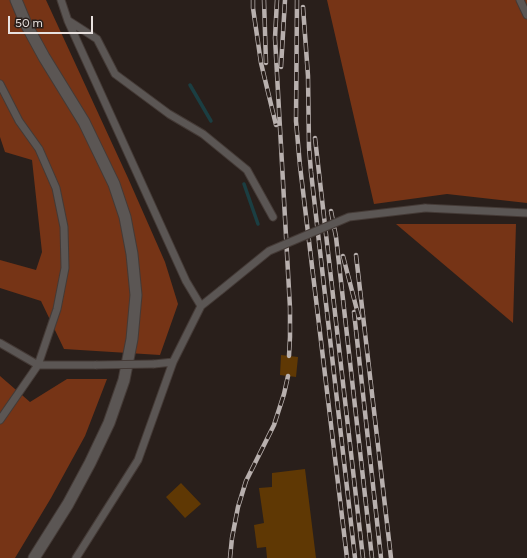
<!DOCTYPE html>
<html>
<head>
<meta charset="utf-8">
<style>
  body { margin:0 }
  #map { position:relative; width:527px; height:558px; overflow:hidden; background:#291f1b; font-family:Figtree,sans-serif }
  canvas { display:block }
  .scale { position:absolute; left:8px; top:16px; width:85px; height:18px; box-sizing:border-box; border:2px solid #e8e1df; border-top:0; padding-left:5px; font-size:12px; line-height:14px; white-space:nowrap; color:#e8e1df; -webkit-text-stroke:3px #291f1b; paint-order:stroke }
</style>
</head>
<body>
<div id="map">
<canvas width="527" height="558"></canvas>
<div class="scale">50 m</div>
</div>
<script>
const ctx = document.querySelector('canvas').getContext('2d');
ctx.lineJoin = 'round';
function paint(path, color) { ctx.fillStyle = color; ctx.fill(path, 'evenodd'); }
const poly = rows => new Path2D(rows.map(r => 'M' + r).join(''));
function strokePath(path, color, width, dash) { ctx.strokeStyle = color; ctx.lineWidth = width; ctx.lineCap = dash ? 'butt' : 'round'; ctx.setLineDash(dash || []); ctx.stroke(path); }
const forest = poly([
  [0,0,46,0,128,178,165,262,178,304,160,355,64,349,41,301,0,288,0,260,36,270,42,252,32,160,5,152,0,137],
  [327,0,527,0,527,203,447,194,374,204],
  [396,224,516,224,513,323],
  [0,376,30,402,67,379,107,379,85,436,51,498,15,558,0,558]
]);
const stream = poly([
  [190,85,211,121],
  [244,184,258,224]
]);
const building = poly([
  [281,355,298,357,296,377,280,375],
  [305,469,316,558,267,558,266,547,257,548,254,525,264,523,259,488,272,487,272,473],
  [181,483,201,504,185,518,166,497]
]);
const service = poly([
  [61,0,68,21,186,281,201,306],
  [520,0,527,15],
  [69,21,97,39,115,74,169,114,203,134,247,170,273,217],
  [0,84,19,121,39,149,56,188,64,227,65,268,57,309,38,365,0,420],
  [425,208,527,213],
  [0,343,38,365,96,365],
  [154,364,173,362],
  [76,558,138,460,173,362,201,306,221,290]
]);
const tertiary = poly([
  [16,0,26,24,44,57,84,122,114,184,125,217,132,254,136,295,132,339,124,380,109,423,90,463,68,504,34,558]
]);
const rail = poly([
  [253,0,253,8,261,63,276,125],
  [264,0,266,63],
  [277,0,275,38,290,308,290,337,289,356],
  [297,0,296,121,300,166,347,558],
  [303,7,308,76,309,147,311,172,355,558],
  [281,67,285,0],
  [315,138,363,558],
  [331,211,336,237,372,558],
  [356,255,391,558],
  [343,256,359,318],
  [354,312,381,558],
  [230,558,232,538,238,507,246,481,274,425,284,394,288,376]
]);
const serviceBridge = poly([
  [221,290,269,251,349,217,425,208],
  [96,365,154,364]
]);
paint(forest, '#763416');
strokePath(stream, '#1b3e42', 3.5);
paint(building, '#5f3804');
strokePath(service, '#443a36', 9);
strokePath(tertiary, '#443a36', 13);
strokePath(service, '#5b5654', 7);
strokePath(tertiary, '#5b5654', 11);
strokePath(rail, '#b8b0ae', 4.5);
strokePath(rail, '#291f1b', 3, [9]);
strokePath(serviceBridge, '#443a36', 9, []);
strokePath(serviceBridge, '#5b5654', 7);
</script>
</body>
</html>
